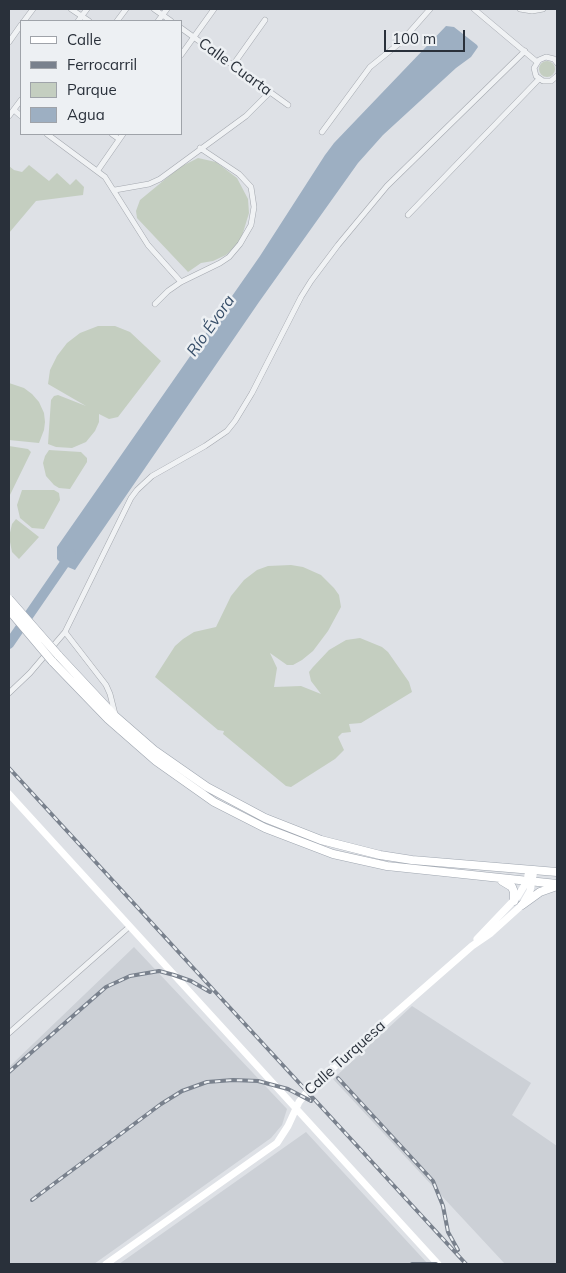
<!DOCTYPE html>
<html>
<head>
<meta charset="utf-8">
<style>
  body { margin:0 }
  #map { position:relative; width:566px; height:1273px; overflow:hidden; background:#dee1e6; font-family:Mulish,sans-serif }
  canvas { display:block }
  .frame { position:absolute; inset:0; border:10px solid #29303a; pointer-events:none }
  .legend { position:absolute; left:20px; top:20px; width:162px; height:115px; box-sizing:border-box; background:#edf0f3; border:1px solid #9fa3a9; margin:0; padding:6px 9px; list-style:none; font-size:15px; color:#29303a }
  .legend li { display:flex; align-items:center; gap:10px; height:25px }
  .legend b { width:25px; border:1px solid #9fa3a9 }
  .scale { position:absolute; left:384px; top:30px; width:81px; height:22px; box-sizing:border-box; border:2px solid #29303a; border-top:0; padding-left:6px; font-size:15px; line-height:18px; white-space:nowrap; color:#29303a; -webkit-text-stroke:4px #edf0f3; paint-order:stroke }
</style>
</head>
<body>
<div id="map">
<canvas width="566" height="1273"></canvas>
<div class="frame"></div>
<ul class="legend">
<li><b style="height:6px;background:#fff"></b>Calle</li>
<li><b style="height:6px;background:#79818d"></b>Ferrocarril</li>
<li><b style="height:14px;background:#c4cec0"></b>Parque</li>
<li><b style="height:14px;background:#9dafc2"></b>Agua</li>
</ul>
<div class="scale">100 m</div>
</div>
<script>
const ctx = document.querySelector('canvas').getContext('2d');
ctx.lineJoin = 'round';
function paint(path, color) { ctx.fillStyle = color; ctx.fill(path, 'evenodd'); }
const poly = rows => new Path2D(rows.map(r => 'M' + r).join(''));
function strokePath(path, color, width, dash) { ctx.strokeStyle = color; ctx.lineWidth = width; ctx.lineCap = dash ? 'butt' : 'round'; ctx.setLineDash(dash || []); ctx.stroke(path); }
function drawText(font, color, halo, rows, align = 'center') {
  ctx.font = font + ' Mulish,sans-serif'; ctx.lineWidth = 5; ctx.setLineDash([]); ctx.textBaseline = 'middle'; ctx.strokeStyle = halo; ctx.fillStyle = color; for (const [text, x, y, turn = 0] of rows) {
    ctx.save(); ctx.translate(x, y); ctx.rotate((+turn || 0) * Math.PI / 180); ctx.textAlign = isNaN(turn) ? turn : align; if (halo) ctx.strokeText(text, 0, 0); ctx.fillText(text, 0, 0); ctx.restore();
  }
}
const built = poly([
  [134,947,287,1109,282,1125,271,1138,94,1264,9,1264,9,1067],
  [412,1006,531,1083,512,1115,557,1146,557,1264,505,1264,333,1079],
  [306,1132,428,1264,119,1264]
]);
const green = poly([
  '539 69a8 8 0 1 1 16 0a8 8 0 1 1-16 0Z',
  [198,158,216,162,237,178,248,199,249,213,242,236,236,246,226,255,213,261,201,263,188,272,137,218,136,211,140,200,180,167],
  [29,165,49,181,57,173,70,185,76,179,84,187,83,195,36,201,9,233,9,166,14,170,22,172],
  [98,326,115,326,130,332,161,361,118,417,109,419,99,414,99,422,95,431,86,442,72,448,56,447,48,444,51,400,54,396,58,395,86,406,48,384,50,370,57,356,67,343,80,333],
  [9,383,24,388,32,394,39,402,44,413,45,422,44,430,39,443,9,440],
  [9,446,28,449,31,452,9,497],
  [49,450,81,452,87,458,87,462,70,489,59,488,54,485,46,476,43,463,45,456],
  [22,490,54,490,59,493,60,500,44,529,32,528,20,518,17,505],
  [16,519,39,537,19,559,12,552,9,537,12,524],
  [291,565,303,567,321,575,334,588,339,595,341,607,328,631,313,651,302,660,293,665,287,665,270,653,277,668,274,687,301,686,321,694,311,681,309,672,313,667,329,650,346,640,360,638,382,647,388,652,409,682,412,692,361,723,349,724,351,732,342,733,338,737,344,750,335,759,291,787,286,786,223,734,224,731,218,730,155,677,175,646,183,639,194,632,216,627,231,596,244,580,257,570,268,566]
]);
const water = poly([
  [446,26,454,27,477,45,478,47,471,57,456,68,383,135,358,163,259,302,75,570,63,565,57,559,57,547,260,256,325,155,334,143]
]);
const river = poly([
  [9,644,71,554]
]);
const street = poly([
  [71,9,89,21],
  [154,9,171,21],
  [474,9,537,62],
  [520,9,532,11,543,9],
  [24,21,33,9],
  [78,21,87,9],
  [117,21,126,9],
  [158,21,167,9],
  [181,28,288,105],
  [9,42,21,25],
  [181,55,214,9],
  [557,63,554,59,546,57,539,60,534,68,536,76,543,81,551,81,557,76],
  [233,65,265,20],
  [14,110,21,116],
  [9,116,21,100],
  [322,132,370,67,401,42,430,9],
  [47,134,105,177,148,245,181,282],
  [112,134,119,139],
  [98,170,123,134],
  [115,190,149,184,160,179,246,116,270,92],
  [408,215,539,79],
  [155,304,168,291,181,282,220,263,229,257,240,244,251,225,254,207,251,187,239,174,200,148],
  [65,632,106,685,110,694,115,714],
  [9,693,30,673,65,632,131,498,137,490,152,476,205,446,227,431,235,421,252,393,301,297,311,281,338,245,387,186,525,51],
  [9,1033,129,927]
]);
const secondary = poly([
  [9,794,438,1264],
  [477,939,518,896,527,881,529,870],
  [106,1264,277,1143,288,1126,299,1102,311,1087,472,946,491,933,522,905,530,891,534,870]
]);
const primary = poly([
  [58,655,115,716,154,750,207,787,265,818,321,840,380,855,412,860,557,872],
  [52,661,108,719,156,761,214,802,265,828,333,854,387,866,557,884],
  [502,881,512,887,514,892,514,901],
  [522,905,540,892,557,886]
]);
const rail = poly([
  [9,768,466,1264],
  [9,1072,106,987,130,976,159,971,174,975,191,981,210,992],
  [338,1078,433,1181,443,1206,448,1232,458,1250],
  [32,1200,161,1104,182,1091,207,1082,233,1080,258,1081,288,1089,311,1101],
  [412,1264,436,1264]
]);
const primaryBridge = poly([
  [9,599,58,655],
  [9,610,52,661]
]);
const streetNames = [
  ["Calle Cuarta",235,67,36],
  ["Calle Turquesa",345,1058,-42]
];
const waterNames = [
  ["Río Évora",211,326,-55]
];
paint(built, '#ccd0d6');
paint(green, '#c4cec0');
paint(water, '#9dafc2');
strokePath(river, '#9dafc2', 10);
strokePath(street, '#a4a8af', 6);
strokePath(primary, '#9fa6b0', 9);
strokePath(street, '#f0f2f4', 5);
strokePath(secondary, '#fff', 7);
strokePath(primary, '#fff', 8);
strokePath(rail, '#79818d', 4);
strokePath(rail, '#edf0f3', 2, [5.5]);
strokePath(primaryBridge, '#9fa6b0', 9, []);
strokePath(primaryBridge, '#fff', 8);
drawText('15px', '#29303a', '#edf0f3', streetNames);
drawText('italic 16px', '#384f69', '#edf0f3', waterNames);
</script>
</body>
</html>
